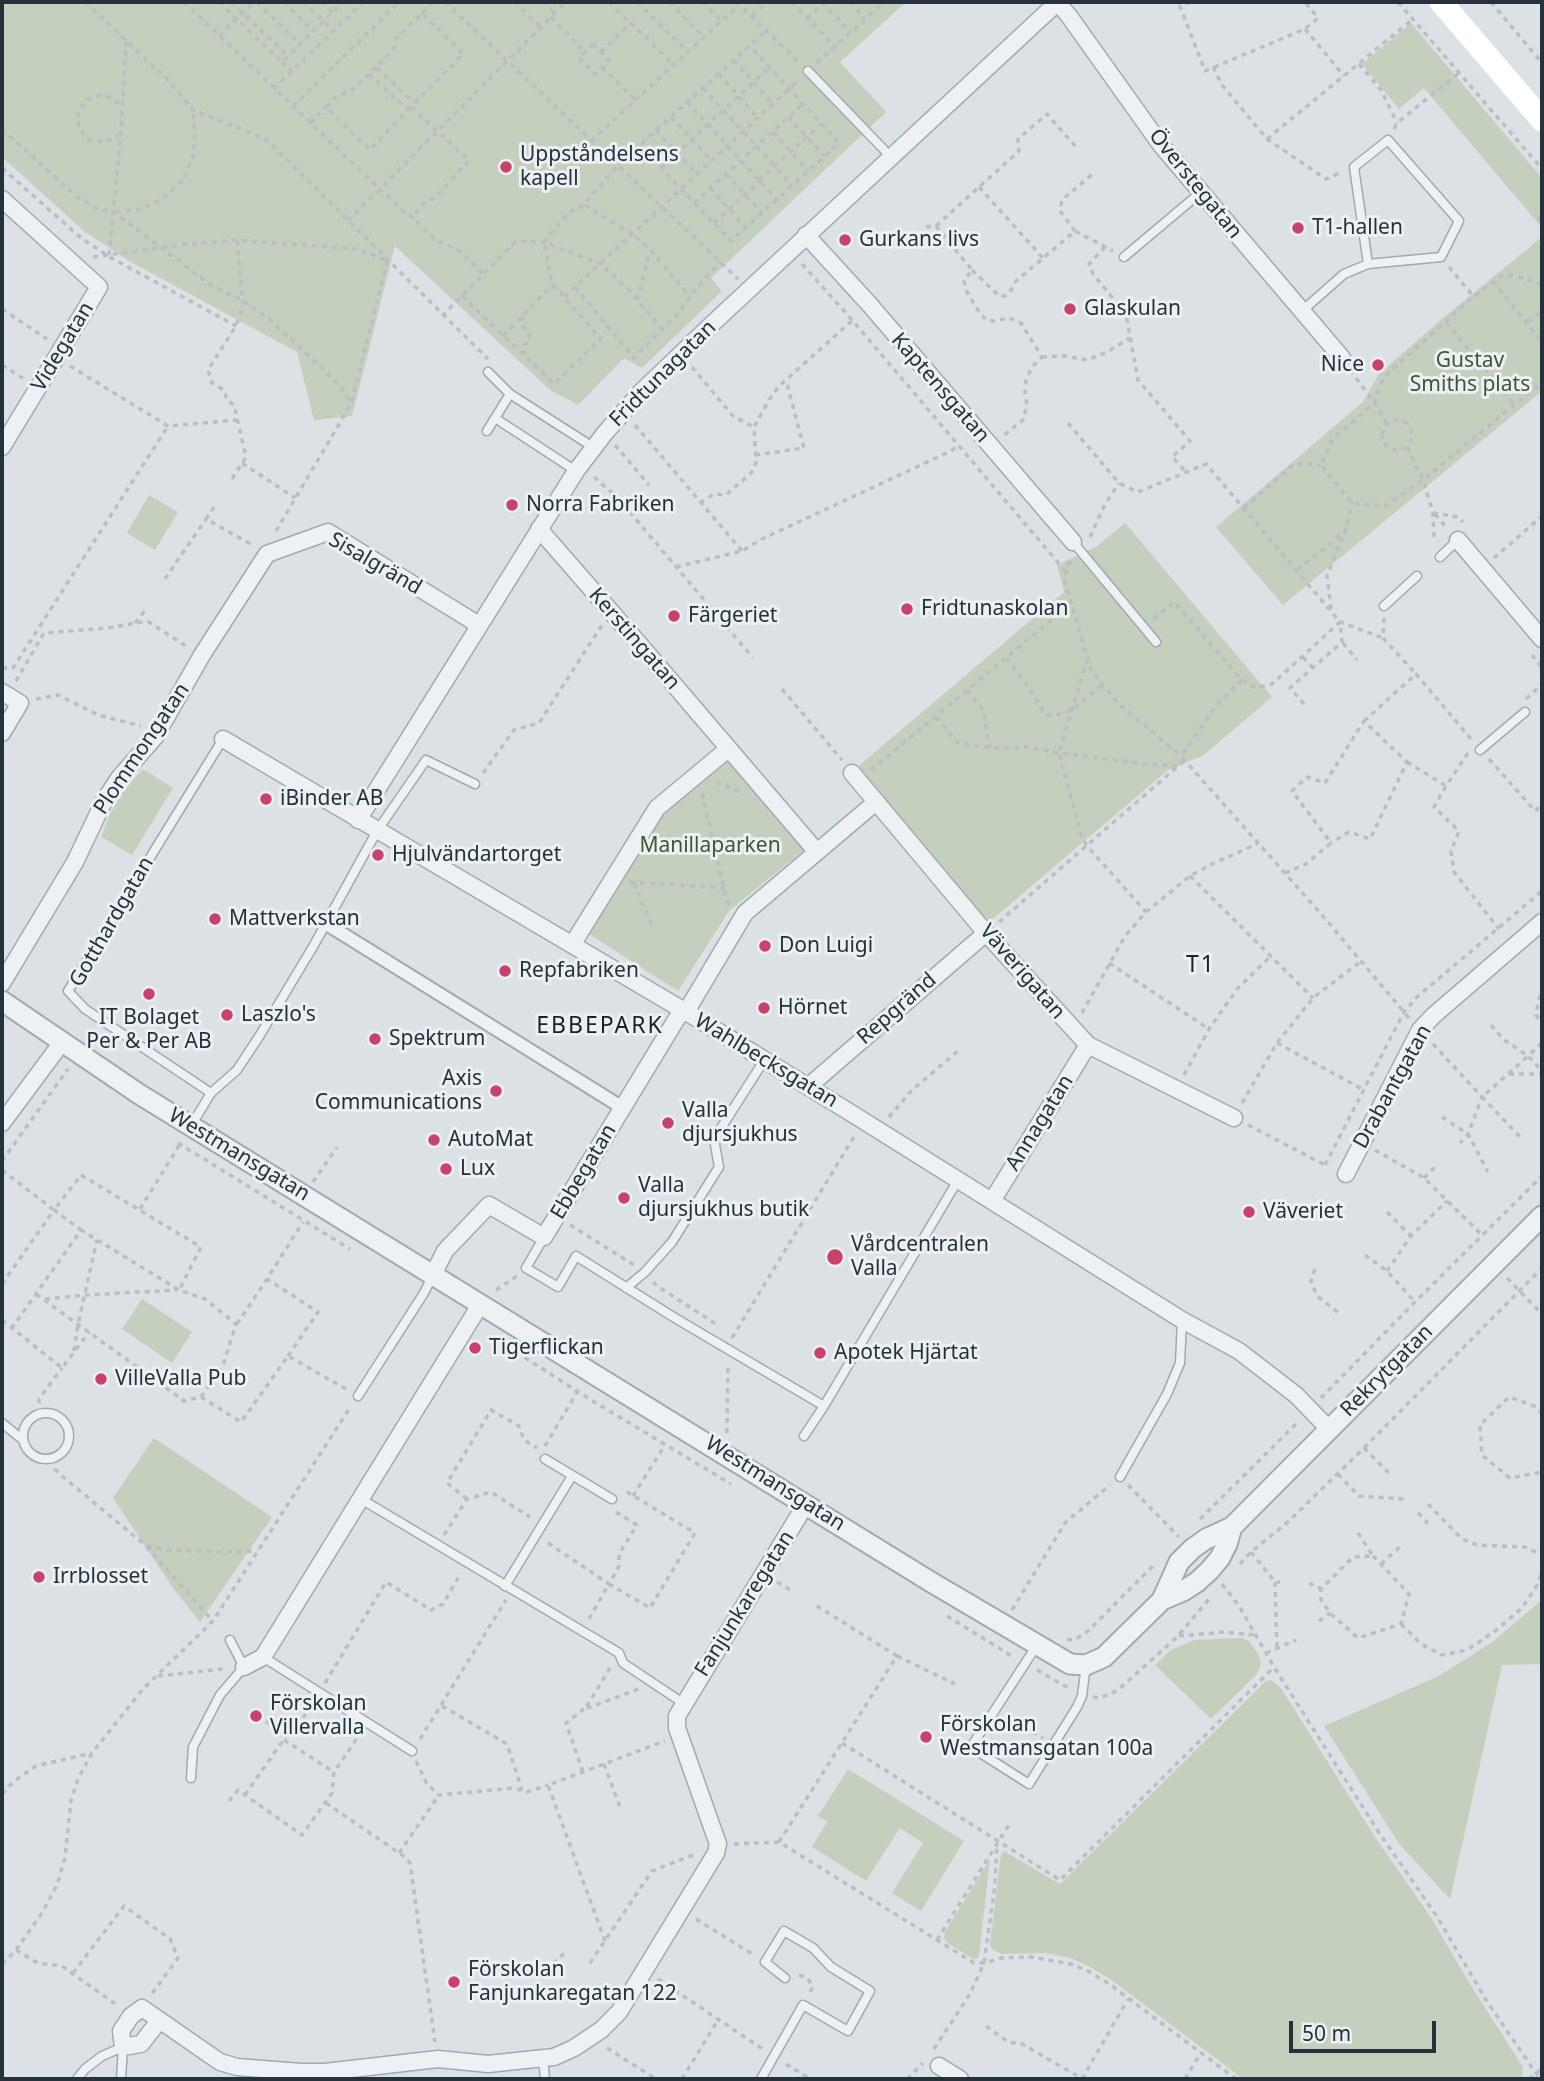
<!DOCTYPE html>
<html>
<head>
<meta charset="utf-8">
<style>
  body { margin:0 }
  #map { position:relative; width:1544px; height:2081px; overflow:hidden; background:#dce1e5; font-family:"Noto Sans",sans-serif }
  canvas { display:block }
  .frame { position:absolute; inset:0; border:4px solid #26313b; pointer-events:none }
  .scale { position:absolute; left:1289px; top:2021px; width:147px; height:32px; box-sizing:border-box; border:4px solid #26313b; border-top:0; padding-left:9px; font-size:21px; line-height:24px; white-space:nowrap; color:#26313b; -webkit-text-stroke:5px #ebf0f3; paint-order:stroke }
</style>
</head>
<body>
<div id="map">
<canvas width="1544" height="2081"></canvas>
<div class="frame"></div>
<div class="scale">50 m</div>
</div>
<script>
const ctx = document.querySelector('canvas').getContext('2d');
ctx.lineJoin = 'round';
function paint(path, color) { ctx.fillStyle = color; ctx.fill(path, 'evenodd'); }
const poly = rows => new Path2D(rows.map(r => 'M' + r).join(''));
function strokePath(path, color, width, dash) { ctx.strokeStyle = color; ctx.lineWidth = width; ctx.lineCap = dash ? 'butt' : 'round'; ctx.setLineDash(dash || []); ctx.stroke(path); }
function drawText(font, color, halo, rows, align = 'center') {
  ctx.font = font + ' "Noto Sans",sans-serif'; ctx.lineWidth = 6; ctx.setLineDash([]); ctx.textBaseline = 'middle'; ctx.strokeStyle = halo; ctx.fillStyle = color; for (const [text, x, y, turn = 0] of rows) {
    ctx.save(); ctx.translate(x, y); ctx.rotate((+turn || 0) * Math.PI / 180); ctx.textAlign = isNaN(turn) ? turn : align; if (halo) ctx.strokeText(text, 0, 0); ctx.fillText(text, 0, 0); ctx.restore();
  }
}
const green = poly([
  [2,2,906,2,840,62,886,112,711,278,722,291,642,368,624,358,578,405,550,390,395,246,352,416,314,420,297,352,129,261,85,232,2,157],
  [1411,23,1542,178,1542,228,1424,88,1399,109,1362,64],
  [1542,237,1542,391,1283,605,1216,527,1363,402,1379,374,1443,318],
  [149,495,178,512,155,550,127,533],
  [1125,523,1272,697,1204,755,1168,770,988,923,855,769,1064,592,1057,565,1096,547],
  [723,754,805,849,729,911,678,991,583,930,657,808],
  [143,769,173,788,132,855,101,837,110,814,123,791],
  [142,1299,192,1332,172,1363,122,1329],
  [154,1438,272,1517,200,1622,173,1588,113,1498],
  [1542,1600,1542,1664,1502,1665,1450,1899,1400,1845,1324,1726,1437,1677,1491,1643],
  [1242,1638,1249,1641,1258,1654,1261,1662,1260,1667,1256,1675,1211,1719,1155,1665,1171,1650,1194,1640],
  [1271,1680,1281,1688,1373,1834,1432,1919,1468,1981,1523,2067,1522,2079,1243,2079,1113,1981,1090,1967,1070,1958,1046,1953,1002,1954,993,1950,990,1944,1001,1855,1004,1851,1060,1884,1265,1682],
  [848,1769,964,1841,921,1911,892,1893,923,1843,900,1828,866,1881,812,1847,827,1822,818,1816],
  [990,1859,979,1955,977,1959,973,1959,946,1942,944,1938,945,1932]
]);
const path = poly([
  [85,2,166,78,193,110,266,139,488,359],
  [184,2,406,214,412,217,434,239,461,252,483,274],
  [219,2,282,62,343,2],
  [231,2,288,56],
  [257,2,300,44],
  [284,2,313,31],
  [303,2,334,31],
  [321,2,333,12],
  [445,2,738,279],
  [514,2,541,27],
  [543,2,554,13],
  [609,2,674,65],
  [637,2,688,52],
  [669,2,704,37],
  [702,2,722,21],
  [736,2,800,63],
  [792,2,835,47],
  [822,2,851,32],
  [850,2,865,18],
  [1190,2,1180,6,1205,71,1305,29,1318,18,1305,2],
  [1398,2,1542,169],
  [1491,2,1542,63],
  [422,13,433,2],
  [752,15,768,2],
  [551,17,585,52],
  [807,18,825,2],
  [1305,29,1344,76],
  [219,36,254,2],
  [593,44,609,60,595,74,579,58,593,44],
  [601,52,631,23],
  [734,60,773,104],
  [282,62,292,72],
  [817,63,884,2],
  [1359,64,1381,90,1397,123],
  [602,67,635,100],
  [1213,67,1222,85,1267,139,1326,179,1342,172],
  [369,74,408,110,370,150,326,107,337,96,351,91,369,74,376,67],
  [719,74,758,118],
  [703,88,792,185],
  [274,89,363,2],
  [687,102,777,200],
  [293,106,399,2],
  [411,107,469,160,435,198,424,203,412,217],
  [408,110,463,54,422,13,396,39,394,49,376,67,414,103],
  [671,117,712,161],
  [788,117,824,156],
  [310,123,326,107],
  [2,129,76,196,96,208,114,212,212,286,242,300,269,319,322,368,344,391,351,404],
  [1394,129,1397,123,1459,73],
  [656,130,697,174],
  [773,132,808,171],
  [120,134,106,142,90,140,79,129,78,113,86,100,101,95,109,97,123,106],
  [1267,139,1413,19],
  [591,141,739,5],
  [639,145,731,241,839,143,750,46],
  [2,168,81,238,108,256,236,326],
  [661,168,769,68],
  [726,174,762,213],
  [759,180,821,124],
  [979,187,1043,258],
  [710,188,746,228],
  [694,203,803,104],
  [585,205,632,234,651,250,690,297],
  [116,212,140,209,162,199,183,180,193,157,195,133,193,110],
  [1538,220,1542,216],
  [348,221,566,2],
  [714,223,760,181],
  [936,226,1019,151,1018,139,1047,114,1075,146],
  [926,227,936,226,972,270,964,281,967,292,979,312,986,320,995,321,1009,318,1021,323,1042,357,1032,367,1026,380,1025,393,1027,405,1023,420,1003,436],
  [1075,231,1060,211,1062,200,1095,172],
  [544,242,569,212,584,205,618,165,767,30],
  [1105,247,1089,264,1093,274,1126,314,1138,380,1190,441,1172,457,1186,472],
  [109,255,121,133,126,41],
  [93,257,188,244,237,240,356,249,386,260],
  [802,264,853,321,1066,572],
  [1449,267,1473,296],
  [972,270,999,296,1005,296,1011,290,1016,281,1075,231,1113,251],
  [1493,281,1542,342],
  [1542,284,1512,275,1501,276,1473,297,1384,377,1374,402,1364,413,1333,438,1321,465,1352,503,1385,506,1423,480,1542,382],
  [575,287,634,358,680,311,697,287,721,262],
  [462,296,554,384,601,339,552,284,544,242],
  [564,297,799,80],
  [637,300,650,251],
  [2,309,47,339],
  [442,316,516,241,544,242,600,264,629,290,662,329],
  [522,316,523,327,529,331,529,341,524,345,524,356],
  [1446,322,1514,404],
  [1528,322,1542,311],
  [503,336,552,285],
  [1042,357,1064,356,1087,360,1107,352,1130,338],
  [2,365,24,379],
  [70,366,168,426,237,420],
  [692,367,733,416,754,427],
  [1350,370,1374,402,1386,423],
  '1382 435a15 15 0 1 1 30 0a15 15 0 1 1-30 0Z',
  [1068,423,1119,483,1138,492,1206,464,1340,622,1272,684,1256,688,1242,680,1174,602,1153,619],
  [635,425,742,551],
  [615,445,649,485],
  [1407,447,1423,480,1433,513,1434,536,1438,541],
  [755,455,804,448,786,380],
  [242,463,295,498],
  [594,477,618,498,753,658],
  [232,479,246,457,234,405,227,400,224,390,212,383,208,370,236,326,243,305,237,240],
  [700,503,714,494,726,495,752,472,756,462,754,427,769,400,779,386,854,319],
  [214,507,206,519,254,546],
  [1244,508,1294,464,1321,465],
  [1433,513,1458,517,1463,522],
  [1435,514,1446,527],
  [276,531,351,404,387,261],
  [1090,537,1105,504,1119,483],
  [1494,558,1542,516],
  [1070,561,1064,579,1091,670,1118,703,1181,756],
  [676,567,742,551,762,539,951,451,959,445],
  [1297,570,1345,532,1352,503],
  [165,579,206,519],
  [1331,609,1327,576,1344,533],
  [1384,618,1383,638,1416,674],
  [135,623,147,608],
  [1343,643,1357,660],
  [1532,655,1542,667],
  [1303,657,1313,668],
  [1006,658,1028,686,1045,714,1053,716,1072,710,1102,685],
  [1087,659,1059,753,1082,838,1087,846,1146,912],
  [2,668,13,668,168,426],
  [1242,680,1217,705,1181,756,1322,915,1409,1018],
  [16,681,44,633,108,628,147,621,186,646],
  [782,689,842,760],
  [967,690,983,710,990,748],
  [36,699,58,695,98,715,141,726],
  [1526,699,1542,684],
  [1304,704,1290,688,1342,642,1340,622,1383,638],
  [936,717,957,742,990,748,1027,747,1059,753,1146,764,1177,766],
  [1364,721,1416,674,1471,739],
  [1468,753,1446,786,1434,807,1459,831,1451,851,1454,872,1499,929],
  [1489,759,1535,811,1542,805],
  [1407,762,1446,786],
  [871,770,1071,604],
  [483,773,514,730,539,723,602,625],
  [716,782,741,792],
  [702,793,728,905],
  [1285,873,1306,864,1331,843,1292,791,1307,777,1325,783,1364,721,1407,762,1370,839,1349,832,1331,843],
  [1190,876,1313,998],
  [630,882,725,888],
  [634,883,653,928],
  [999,922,1185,760],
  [1109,963,1209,1029],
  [1540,995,1536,1015,1542,1023],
  [1082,1013,1125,936,1146,912,1190,876,1214,863,1257,844],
  [1491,1025,1503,1039,1528,1056,1482,1097,1521,1138],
  [1277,1043,1364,1090],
  [1542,1043,1528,1056,1542,1071],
  [1433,1044,1482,1097,1468,1134,1460,1143],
  [1509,1074,1542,1074],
  [1184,1075,1209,1029,1238,988,1269,958],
  [1242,1103,1277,1043,1313,998,1360,962],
  [889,1117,912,1090,958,1051],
  [1442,1117,1468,1134,1488,1172],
  [1248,1125,1325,1165],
  [178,1143,350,1249],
  [1375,1150,1424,1178,1482,1235],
  [2,1161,68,1069],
  [1325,1165,1404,1012,1417,997,1542,891],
  [2,1170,54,1210,81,1175,201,1247,179,1290],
  [1424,1178,1437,1165],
  [313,1182,337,1147],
  [140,1209,180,1144],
  [1387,1212,1411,1236],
  [570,1225,634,1265],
  [1365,1255,1387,1271,1415,1302],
  [1315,1269,1311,1281,1317,1296,1340,1314],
  [1387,1271,1411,1236,1447,1201],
  [1507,1278,1542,1314],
  [653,1282,657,1286,716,1324],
  [2,1284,54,1210,81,1230,12,1328],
  [496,1290,517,1276],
  [36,1294,184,1401,201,1397,223,1365,236,1324,205,1299,179,1290,81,1230],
  [45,1299,85,1295,177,1290],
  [2,1320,62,1368,89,1332],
  [237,1324,267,1279],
  [491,1336,591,1400,731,1484],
  [732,1338,855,1135],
  [74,1351,78,1324,97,1240],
  [288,1356,318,1312,267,1279,303,1222],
  [201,1397,241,1422,288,1356,346,1389],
  [1321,1398,1415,1302,1542,1176],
  [40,1413,39,1399,62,1368],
  [1542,1414,1537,1407,1509,1397,1480,1425,1482,1455,1510,1478,1542,1472],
  [727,1433,728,1366],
  [545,1446,577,1392],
  [1364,1448,1389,1473],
  [52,1459,55,1469,62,1476,145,1545,212,1620],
  [1338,1474,1359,1496,1405,1499],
  [1128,1485,1179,1537],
  [633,1496,665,1445],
  [467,1499,447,1483,491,1410,519,1426,524,1440,537,1448],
  [1428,1504,1462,1539,1477,1545,1525,1547,1542,1555],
  [1418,1513,1427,1522,1423,1526],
  [1200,1519,1299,1421],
  [1358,1533,1373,1556],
  [444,1535,467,1499,491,1492,530,1517],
  [548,1543,609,1584,619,1566,619,1554,637,1525,614,1511],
  [147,1546,166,1550,221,1552,257,1551],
  [1251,1552,1275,1582,1280,1582],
  [1373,1556,1409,1594,1401,1624,1358,1638,1330,1613,1321,1600,1321,1589,1353,1557,1373,1556],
  [1240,1564,1251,1552,1289,1521,1364,1448,1542,1268],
  [1381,1564,1401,1546],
  [777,1582,790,1590],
  [1275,1582,1277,1648],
  [1309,1583,1321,1589],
  [1222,1584,1239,1606,1274,1667,1378,1831,1436,1915,1486,2000,1540,2079],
  [1012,1610,1065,1523,1110,1485],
  [947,1616,1015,1658],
  [589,1619,609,1584,650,1608,695,1533,622,1489],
  [1319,1621,1330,1613],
  [1401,1624,1421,1644,1442,1655,1467,1650,1495,1631,1522,1608,1538,1584,1542,1571],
  [1179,1636,1224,1632,1255,1635],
  [1067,1640,1076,1639,1087,1632,1155,1564],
  [1266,1653,1296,1640],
  [897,1656,955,1684],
  [610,1668,585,1709,639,1689],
  [1037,1670,1070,1689],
  [158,1676,223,1669],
  [325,1683,386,1582,431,1610,443,1604,461,1573],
  [1093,1697,1099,1698,1117,1691,1177,1637,1210,1598],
  [442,1706,507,1744,522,1790],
  [1007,1716,1043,1738],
  [266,1721,287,1736],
  [420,1739,506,1600],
  [284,1740,334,1772],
  [842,1743,1060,1880,1274,1667],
  [416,1761,427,1784,439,1795,514,1788,527,1792,548,1785],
  [604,1764,620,1807],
  [583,1772,566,1723,584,1709],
  [2,1794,13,1782,36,1766,92,1753],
  [245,1795,300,1716,303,1718,312,1704],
  [229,1801,238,1790,302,1835,332,1793,334,1772,360,1734],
  [326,1803,405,1857,410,1863,435,2042],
  [779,1842,897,1656,817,1606],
  [734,1844,779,1842,974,1963,984,1963,1002,1958,1031,1957,1071,1964,1086,1970,1108,1983,1236,2079],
  [399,1853,439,1795],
  [696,1919,754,1955],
  [937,1940,1010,1823],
  [605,1941,548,1785,665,1741],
  [16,1950,38,1963,62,1966,117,2005],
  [590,1963,652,1871,693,1855],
  [2,1964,16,1950,42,1913,57,1885,65,1858,71,1800,78,1779,92,1753,143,1689,213,1621,351,1406],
  [73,1973,124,1906,170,1939,178,1958,151,1995],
  [799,1975,807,1978,813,1986,809,1994],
  [506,1977,544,1971,566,1952],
  [658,1979,764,2050],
  [986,2026,1008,2042,1022,2044,1083,2079],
  [607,2048,656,2079],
  [934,2049,970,1994,984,1963,995,1885,997,1841],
  [786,2064,810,2079],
  [682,2079,718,2020],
  [907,2079,923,2063],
  [1082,2079,1128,1999],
  [1185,2079,1200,2054],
  [1529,2079,1542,2069]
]);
const service = poly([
  [808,71,891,157],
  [1124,257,1200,193],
  [1302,311,1344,274,1368,264,1354,167,1388,140,1459,221,1441,257,1368,264],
  [488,372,510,394,593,447],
  [495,418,576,471],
  [487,431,510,394],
  [1073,542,1156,642],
  [1440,557,1458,540],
  [1384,606,1417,576],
  [1480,750,1525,712],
  [211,1093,85,1009,68,991,223,739],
  [191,1126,211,1093,237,1070,260,1035,314,945,377,831,426,760,475,784],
  [544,1237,526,1268,558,1287,576,1256,675,1318,824,1406,804,1436],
  [626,1288,645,1272,672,1242,719,1167,714,1139,765,1059],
  [358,1396,424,1293,433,1275],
  [824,1406,958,1180],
  '23 1436a23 23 0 1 1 46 0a23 23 0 1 1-46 0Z',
  [2,1423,23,1440],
  [545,1459,612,1499],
  [1120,1477,1167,1394,1180,1363,1182,1320],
  [361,1499,619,1653,623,1663,683,1703],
  [505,1586,572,1476],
  [1037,1645,971,1747,1029,1784,1077,1707,1082,1696,1086,1665],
  [263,1657,412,1751],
  [191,1778,193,1747,220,1695,244,1667,230,1640],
  [543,2058,545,2079],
  [77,2079,85,2069,102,2056,123,2047,121,2079],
  [761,2079,803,2005,848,2031,870,1991,831,1967,813,1948,784,1931,765,1962,785,1978]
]);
const pedestrian = poly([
  [325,923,623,1108]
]);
const minor = poly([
  [1057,2,1069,16,1161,145,1342,358],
  [2,199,99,287,2,447],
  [806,235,870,305,1073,542],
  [539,529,641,646,817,852],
  [1458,540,1542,639],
  [2,692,20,703,2,733],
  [223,739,693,1016,851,1113,1182,1320,1239,1351,1296,1395,1329,1429],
  [852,773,986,933,1088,1045,1234,1118],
  [358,820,576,471,605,433,641,392,712,324,1058,2],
  [572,945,657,808,728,749],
  [2,983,75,862,104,801,119,778,155,737,202,655,267,554,328,532,479,625],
  [686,1012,745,913,876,802],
  [809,1086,986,933],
  [2,1123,63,1041],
  [1346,1174,1420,1030,1433,1016,1542,922],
  [992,1201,1088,1045],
  [433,1275,445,1251,489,1205,544,1237,682,1010],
  [244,1667,263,1657,480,1305],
  [159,2021,141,2044,123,2047,121,2031,131,2016,142,2008,220,2062,237,2067,301,2072,325,2072,438,2059,488,2064,554,2057,574,2048,601,2030,619,2012,716,1853,718,1844,677,1728,677,1716,806,1504],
  [939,2066,960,2079]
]);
const tertiary = poly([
  [2,1001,139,1094,931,1582,1070,1664,1086,1665,1104,1657,1162,1600,1183,1591,1197,1582,1209,1571,1220,1558,1227,1544,1232,1527],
  [1162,1600,1179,1562,1192,1549,1206,1539,1232,1527,1542,1216]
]);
const secondary = poly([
  [1441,2,1542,120]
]);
const markers = [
  [506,167,7,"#c9426a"],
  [1298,228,7,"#c9426a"],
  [845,240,7,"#c9426a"],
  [1070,309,7,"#c9426a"],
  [1378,365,7,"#c9426a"],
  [512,505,7,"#c9426a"],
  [907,609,7,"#c9426a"],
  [674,616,7,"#c9426a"],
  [266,799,7,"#c9426a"],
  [378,855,7,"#c9426a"],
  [215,919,7,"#c9426a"],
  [765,946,7,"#c9426a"],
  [505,971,7,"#c9426a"],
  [149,994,7,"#c9426a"],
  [764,1008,7,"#c9426a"],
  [227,1015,7,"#c9426a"],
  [375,1039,7,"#c9426a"],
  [496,1091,7,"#c9426a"],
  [668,1123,7,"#c9426a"],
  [434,1140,7,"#c9426a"],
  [446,1169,7,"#c9426a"],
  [624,1198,7,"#c9426a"],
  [1249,1212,7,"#c9426a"],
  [835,1257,9,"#c9426a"],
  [475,1348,7,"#c9426a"],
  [820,1353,7,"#c9426a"],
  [101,1379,7,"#c9426a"],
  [39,1577,7,"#c9426a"],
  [256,1716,7,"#c9426a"],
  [926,1737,7,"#c9426a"],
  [454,1982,7,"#c9426a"]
];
const poiNames = [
  ["Uppståndelsens",520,155],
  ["kapell",520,179],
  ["T1-hallen",1312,228],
  ["Gurkans livs",859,240],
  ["Glaskulan",1084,309],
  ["Nice",1364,365,"right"],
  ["Norra Fabriken",526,505],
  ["Fridtunaskolan",921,609],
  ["Färgeriet",688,616],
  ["iBinder AB",280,799],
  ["Hjulvändartorget",392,855],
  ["Mattverkstan",229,919],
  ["Don Luigi",779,946],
  ["Repfabriken",519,971],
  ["Hörnet",778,1008],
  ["Laszlo's",241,1015],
  ["IT Bolaget",149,1018,"center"],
  ["Per & Per AB",149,1042,"center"],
  ["Spektrum",389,1039],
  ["Axis",482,1079,"right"],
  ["Communications",482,1103,"right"],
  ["Valla",682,1111],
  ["djursjukhus",682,1135],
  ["AutoMat",448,1140],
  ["Lux",460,1169],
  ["Valla",638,1186],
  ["djursjukhus butik",638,1210],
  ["Väveriet",1263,1212],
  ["Vårdcentralen",851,1245],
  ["Valla",851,1269],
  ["Tigerflickan",489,1348],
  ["Apotek Hjärtat",834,1353],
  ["VilleValla Pub",115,1379],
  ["Irrblosset",53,1577],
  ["Förskolan",270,1704],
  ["Villervalla",270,1728],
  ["Förskolan",940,1725],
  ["Westmansgatan 100a",940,1749],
  ["Förskolan",468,1970],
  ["Fanjunkaregatan 122",468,1994]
];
const streetNames = [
  ["Överstegatan",1195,184,51],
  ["Videgatan",63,347,-59],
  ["Fridtunagatan",663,374,-45],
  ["Kaptensgatan",940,388,49],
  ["Sisalgränd",375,564,30],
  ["Kerstingatan",634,639,49],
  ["Plommongatan",142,749,-56],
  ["Gotthardgatan",112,922,-60],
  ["Väverigatan",1022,972,49],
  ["Repgränd",897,1009,-41],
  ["Wahlbecksgatan",766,1061,31],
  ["Drabantgatan",1393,1087,-61],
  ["Annagatan",1040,1123,-58],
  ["Westmansgatan",239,1155,31],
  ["Ebbegatan",584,1172,-59],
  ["Rekrytgatan",1387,1371,-45],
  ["Westmansgatan",775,1484,32],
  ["Fanjunkaregatan",745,1604,-58]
];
const parkNames = [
  ["Gustav",1470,361],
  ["Smiths plats",1470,385],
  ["Manillaparken",710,846]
];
const neighbourhoodNames = [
  ["T1",1201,965],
  ["EBBEPARK",600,1026]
];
paint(green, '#c4cfbd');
strokePath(service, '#a2a9af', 11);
strokePath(pedestrian, '#a2a9af', 16);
strokePath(minor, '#a2a9af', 19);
strokePath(tertiary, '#a2a9af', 23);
strokePath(path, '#babfc4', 3.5, [5, 5]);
strokePath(service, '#eef1f4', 8);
strokePath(pedestrian, '#eef1f4', 12);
strokePath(minor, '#eef1f4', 16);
strokePath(tertiary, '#eef1f4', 19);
strokePath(secondary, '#fff', 23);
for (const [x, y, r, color] of markers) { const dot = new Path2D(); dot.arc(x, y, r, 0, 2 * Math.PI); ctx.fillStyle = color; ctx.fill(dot); strokePath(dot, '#ebf0f3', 2.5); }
drawText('21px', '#26313b', '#ebf0f3', poiNames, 'left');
drawText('21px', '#26313b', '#ebf0f3', streetNames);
drawText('21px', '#3f5634', '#ebf0f3', parkNames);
ctx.letterSpacing = '2px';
drawText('23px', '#18222b', '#ebf0f3', neighbourhoodNames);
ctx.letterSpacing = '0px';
</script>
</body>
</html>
